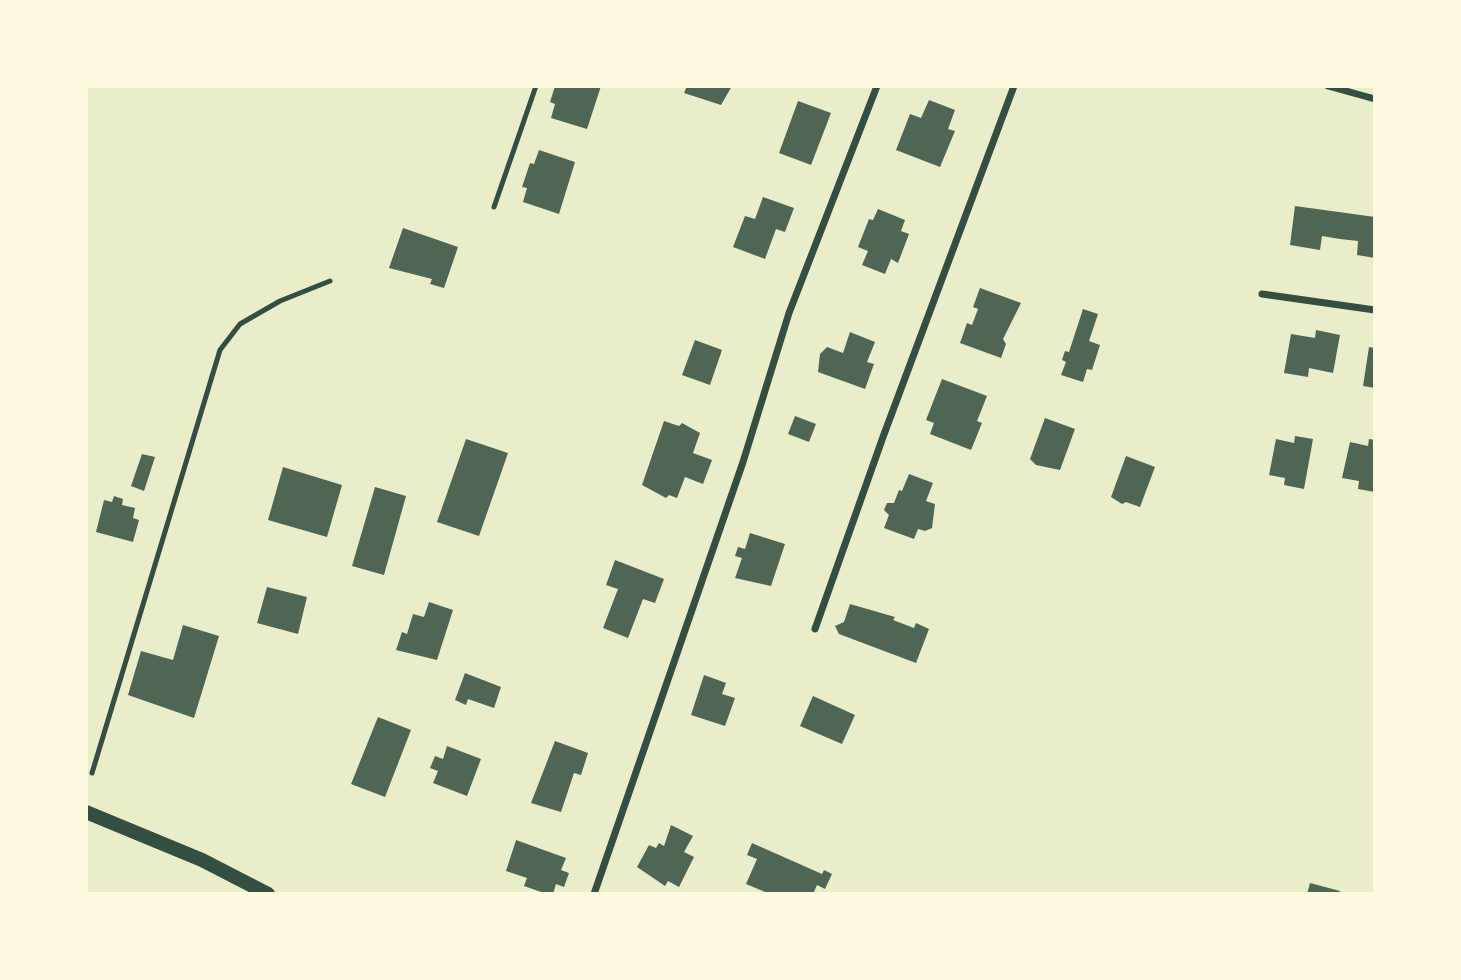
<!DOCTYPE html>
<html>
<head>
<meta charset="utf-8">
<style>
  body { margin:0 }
  #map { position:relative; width:1461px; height:980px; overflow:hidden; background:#e9edc9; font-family:Spectral,serif }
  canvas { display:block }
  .frame { position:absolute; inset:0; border:88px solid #fefae0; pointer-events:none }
</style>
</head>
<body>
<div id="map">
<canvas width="1461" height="980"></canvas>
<div class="frame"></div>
</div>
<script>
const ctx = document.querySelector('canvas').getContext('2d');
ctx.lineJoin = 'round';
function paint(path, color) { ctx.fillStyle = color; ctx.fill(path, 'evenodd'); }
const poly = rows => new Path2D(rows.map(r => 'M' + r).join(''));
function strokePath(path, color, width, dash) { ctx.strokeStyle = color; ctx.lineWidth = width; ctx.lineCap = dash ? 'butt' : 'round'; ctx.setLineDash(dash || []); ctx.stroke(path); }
const building = poly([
  [555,86,601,86,587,129,551,118,555,104,550,102],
  [687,86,732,86,721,105,684,93],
  [929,100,955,110,948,129,955,131,940,167,896,150,910,114,921,118],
  [798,101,831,113,811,165,779,153],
  [539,150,575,162,559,214,523,202,527,188,522,187,530,163,534,164],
  [763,197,794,208,785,232,776,229,765,259,733,247,745,216,755,219],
  [1295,206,1375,217,1375,258,1357,255,1358,241,1340,239,1322,236,1320,250,1290,245],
  [878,209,905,220,901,231,909,234,898,263,891,259,885,274,862,265,868,251,858,247,869,219,873,220],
  [403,228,458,247,444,288,430,284,432,279,389,268],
  [980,288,1021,303,1003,339,1006,344,1001,358,960,343,967,323,972,325,978,309,973,307],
  [1083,309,1098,314,1089,341,1100,345,1092,370,1087,369,1083,382,1061,375,1066,362,1062,360,1065,351,1069,352],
  [1316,330,1340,335,1333,373,1309,368,1308,377,1284,373,1291,334,1315,338],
  [850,332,875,342,867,362,874,364,865,389,818,372,820,354,827,347,843,353],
  [695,340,722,350,710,385,682,375],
  [1369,347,1375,348,1375,388,1363,386],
  [942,379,987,396,977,421,982,423,971,450,930,434,934,423,926,420],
  [795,416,816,424,809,442,788,434],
  [1045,418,1075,429,1060,470,1036,465,1030,459],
  [664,421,679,426,682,423,700,433,693,453,712,460,703,484,685,477,677,498,669,495,666,498,642,485],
  [1295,436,1313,439,1304,489,1284,485,1285,478,1269,475,1276,439,1294,443],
  [466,439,508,453,479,536,437,522],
  [1369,439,1375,440,1375,492,1358,489,1359,481,1342,478,1350,442,1368,446],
  [142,454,155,457,144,491,131,486],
  [1126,456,1155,467,1140,507,1126,502,1122,504,1111,497],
  [283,467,342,485,327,537,268,520],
  [909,474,933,483,926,501,935,504,932,528,925,531,918,529,914,539,884,528,889,515,884,510,887,503,894,503,899,490,902,491],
  [375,487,406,496,384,575,352,566],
  [114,496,123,499,122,505,135,508,133,518,139,520,133,542,96,532,104,500,112,502],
  [750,533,785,544,771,586,735,578,742,558,735,556,738,547,745,549],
  [615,560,664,579,655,603,643,599,628,638,603,628,618,589,606,585],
  [267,587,307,597,298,634,257,623],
  [429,602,453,610,437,660,396,650,402,632,407,634,413,614,424,617],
  [850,604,895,617,893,620,914,628,916,623,929,629,916,663,839,634,835,626,844,622],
  [183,625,219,636,194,718,128,695,141,651,173,660],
  [465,673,501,687,494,708,468,699,466,705,455,700],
  [704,675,726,683,722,694,735,698,725,726,691,715],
  [813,696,855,715,842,744,800,726],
  [378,717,411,730,385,797,351,784],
  [555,741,588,753,581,775,574,773,561,812,531,803],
  [447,746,481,759,467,796,433,783,438,771,430,768,435,756,443,759],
  [671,825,693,836,684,852,694,857,679,887,668,881,665,886,637,867,649,845,656,848,659,843,664,846],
  [516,840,566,858,561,870,569,873,564,887,556,884,553,894,547,894,524,886,527,878,506,871],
  [752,843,822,874,824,870,832,874,825,889,817,885,813,894,770,894,746,884,757,859,747,855],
  [1310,883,1340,891,1339,894,1307,894]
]);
const service = poly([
  [494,207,536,86],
  [92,773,220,350,240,324,280,301,330,281]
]);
const minor = poly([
  [1328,86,1375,99],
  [1262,294,1375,310],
  [815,629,883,437,1014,86],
  [594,894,743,462,789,313,877,86]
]);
const secondary = poly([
  [86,812,202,860,268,894]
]);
paint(building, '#4f6655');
strokePath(service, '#344e41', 5);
strokePath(minor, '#344e41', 7);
strokePath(secondary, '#344e41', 14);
</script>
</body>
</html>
